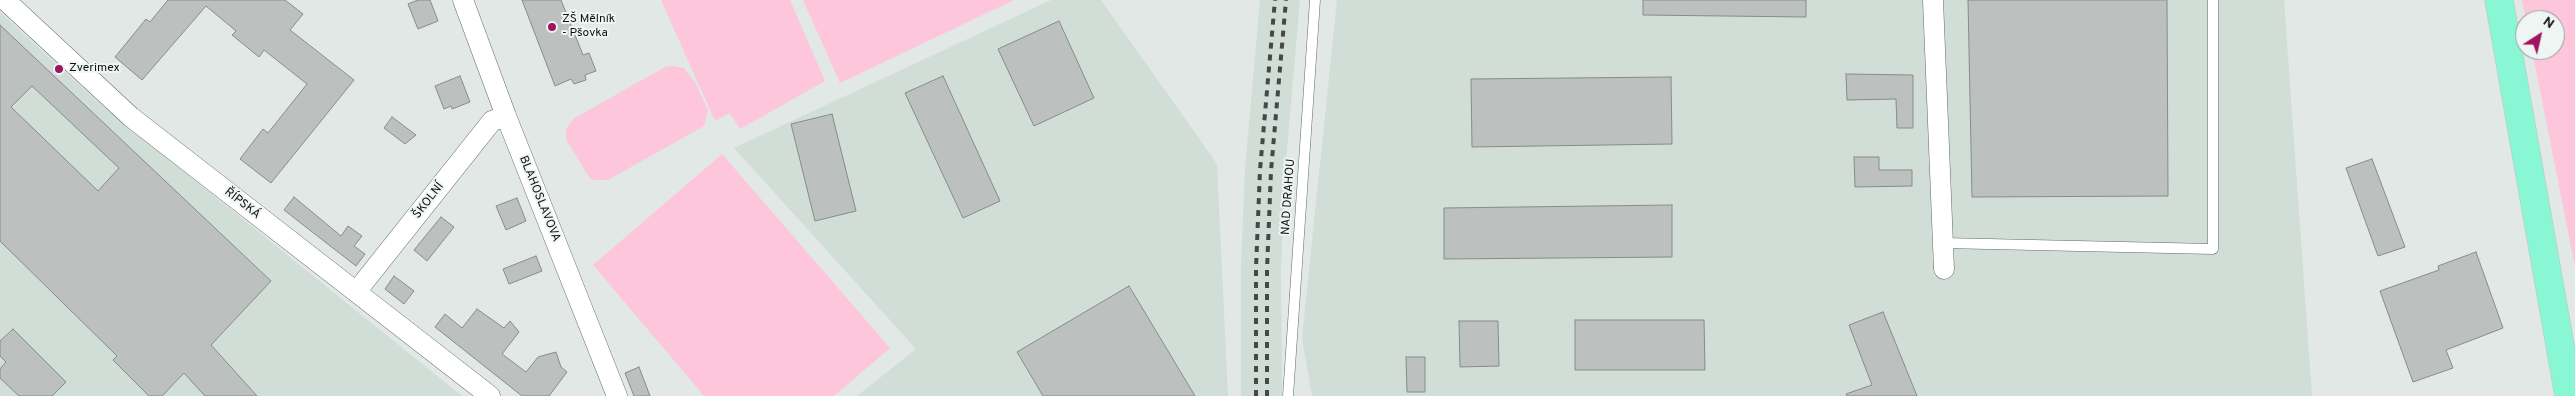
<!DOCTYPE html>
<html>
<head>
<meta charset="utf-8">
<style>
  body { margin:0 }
  #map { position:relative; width:2575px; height:396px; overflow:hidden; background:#e2e8e5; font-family:Overpass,sans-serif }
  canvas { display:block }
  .north { position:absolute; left:2515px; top:10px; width:50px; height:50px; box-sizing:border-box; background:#eff5f2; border:1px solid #969a98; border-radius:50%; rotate:35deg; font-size:14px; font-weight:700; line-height:20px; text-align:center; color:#101211 }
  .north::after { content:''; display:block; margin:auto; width:18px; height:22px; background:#9e1462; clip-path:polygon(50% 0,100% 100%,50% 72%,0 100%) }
</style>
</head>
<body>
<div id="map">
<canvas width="2575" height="396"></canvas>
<div class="north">N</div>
</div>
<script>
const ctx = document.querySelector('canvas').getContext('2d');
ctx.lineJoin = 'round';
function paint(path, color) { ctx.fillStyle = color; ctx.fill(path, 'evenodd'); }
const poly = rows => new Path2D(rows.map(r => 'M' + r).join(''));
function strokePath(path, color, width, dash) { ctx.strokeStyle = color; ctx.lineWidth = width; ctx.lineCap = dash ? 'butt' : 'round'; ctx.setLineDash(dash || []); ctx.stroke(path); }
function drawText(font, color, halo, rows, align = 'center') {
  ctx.font = font + ' Overpass,sans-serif'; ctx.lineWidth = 4; ctx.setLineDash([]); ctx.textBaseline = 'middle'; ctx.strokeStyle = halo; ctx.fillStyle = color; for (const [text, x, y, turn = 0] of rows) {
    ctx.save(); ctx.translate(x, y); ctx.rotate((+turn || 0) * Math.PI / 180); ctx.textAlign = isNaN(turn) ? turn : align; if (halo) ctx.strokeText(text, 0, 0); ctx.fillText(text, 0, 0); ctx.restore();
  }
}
const built = poly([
  [1051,0,1101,0,1217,164,1228,396,857,396,916,349,734,148],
  [1260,0,1300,0,1285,172,1281,269,1282,396,1241,396,1241,268,1245,169],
  [1337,0,2284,0,2312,396,1312,396,1302,338],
  [0,12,100,104,462,396,0,396]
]);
const green = poly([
  [661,0,790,0,825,81,740,129,730,113,715,121],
  [803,0,1014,0,840,83],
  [2522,0,2575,0,2575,267,2532,50,2555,50,2555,20,2526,20],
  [672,66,684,68,696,84,708,110,704,126,608,180,593,180,589,177,566,139,566,130,573,119,665,67],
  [722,154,890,348,834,396,704,396,593,265]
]);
const building = poly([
  [168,0,285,0,303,14,290,30,354,80,271,183,240,159,263,129,268,133,307,84,264,50,259,57,232,35,236,31,206,6,142,80,115,57,146,19,150,22,168,0],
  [418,0,430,0,438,21,418,29,408,4,418,0],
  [522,0,561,0,583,55,589,53,596,71,585,75,586,80,574,84,571,79,555,86,522,0],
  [1643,0,1806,0,1806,17,1643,15,1643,0],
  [1968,0,2167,0,2168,196,1972,197,1968,0],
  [1059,21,1094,98,1034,126,998,49,1059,21],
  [0,25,271,281,211,345,257,396,205,396,184,373,162,396,149,396,113,360,117,356,0,241,0,25],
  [32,86,119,168,98,191,11,107,32,86],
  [1846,74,1913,75,1913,128,1897,128,1896,99,1847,100,1846,74],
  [460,76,470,102,452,109,451,106,444,109,435,86,460,76],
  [943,76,1000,201,963,218,905,93,943,76],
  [1671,77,1672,144,1472,147,1471,79,1671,77],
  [832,114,856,211,815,221,791,124,832,114],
  [392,117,416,135,405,144,384,128,392,117],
  [1854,157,1879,157,1879,170,1912,170,1912,186,1855,187,1854,157],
  [2372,159,2405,247,2378,256,2346,168,2372,159],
  [294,197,341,236,348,226,362,236,354,246,365,254,356,266,284,210,294,197],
  [517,198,526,221,506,230,496,206,517,198],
  [1672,205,1672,257,1444,259,1444,208,1672,205],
  [441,217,454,227,427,261,414,250,441,217],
  [2476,252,2503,328,2446,350,2453,368,2413,382,2380,291,2439,270,2438,266,2476,252],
  [536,256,542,271,509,284,503,269,536,256],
  [394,276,414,291,404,304,385,289,394,276],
  [1129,286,1195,396,1043,396,1017,352,1129,286],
  [477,309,504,328,510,321,519,332,502,354,526,372,538,357,556,352,561,367,567,372,549,396,522,396,435,327,445,314,462,328,477,309],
  [1883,312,1917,396,1847,396,1846,394,1872,385,1849,325,1883,312],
  [1575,320,1704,320,1705,370,1575,370,1575,320],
  [1459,321,1498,321,1499,366,1460,367,1459,321],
  [13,329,66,382,52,396,19,396,0,378,0,369,6,362,0,356,0,341,13,329],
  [1406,357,1425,357,1425,392,1407,392,1406,357],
  [639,367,650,396,634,396,625,373,639,367]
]);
const lane = poly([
  [1943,243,2213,249,2213,0],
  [1288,396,1315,0]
]);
const street = poly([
  [5,0,131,117,490,396],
  [463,0,506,116,617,396],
  [1933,0,1944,269],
  [356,292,492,121,506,116]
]);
const primary = poly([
  [2499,0,2569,396]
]);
const rail = poly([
  [1256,396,1256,268,1260,170,1275,0],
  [1267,396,1267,270,1271,171,1286,0]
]);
const markers = [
  [552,27,5,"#9e1462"],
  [59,69,5,"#9e1462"]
];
const poiNames = [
  ["ZŠ Mělník",562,20],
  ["- Pšovka",562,34],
  ["Zverimex",69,69]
];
const streetNames = [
  ["NAD DRAHOU",1289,197,-86],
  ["BLAHOSLAVOVA",539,199,68],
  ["ŠKOLNÍ",429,201,-52],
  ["ŘÍPSKÁ",242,204,38]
];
paint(built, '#d0ded7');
paint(green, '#fdc6db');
paint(building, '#bcc1bf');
strokePath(building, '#878c89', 1);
strokePath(lane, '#646967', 11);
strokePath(street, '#646967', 21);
strokePath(primary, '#c1c1c1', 29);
strokePath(lane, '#fff', 10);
strokePath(street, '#fff', 20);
strokePath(primary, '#89f7d3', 28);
strokePath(rail, '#454847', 4, [6, 6]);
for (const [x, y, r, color] of markers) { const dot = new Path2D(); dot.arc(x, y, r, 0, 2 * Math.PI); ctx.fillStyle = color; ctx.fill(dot); strokePath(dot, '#eff5f2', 2); }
drawText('12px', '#101211', '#eff5f2', poiNames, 'left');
drawText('12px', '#101211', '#eff5f2', streetNames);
</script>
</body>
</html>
